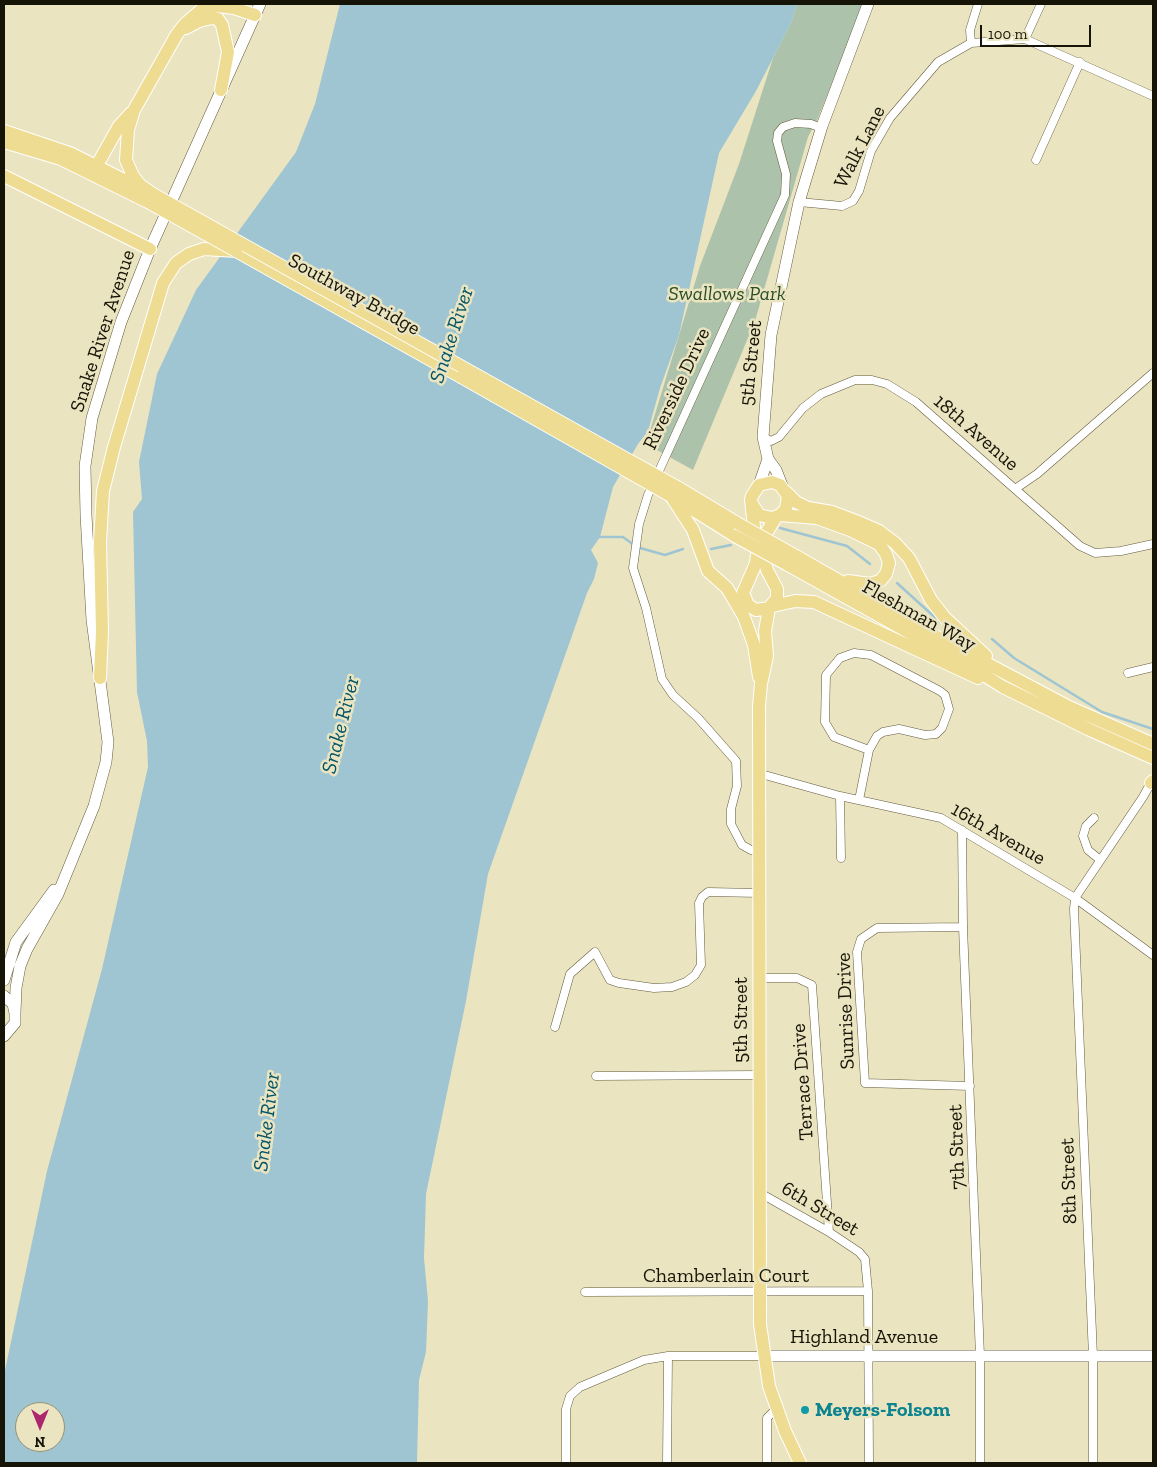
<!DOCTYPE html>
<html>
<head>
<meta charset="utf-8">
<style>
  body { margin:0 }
  #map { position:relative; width:1157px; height:1467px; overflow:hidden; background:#ebe4c1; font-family:"Zilla Slab",serif }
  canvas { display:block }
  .frame { position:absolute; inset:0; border:5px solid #161407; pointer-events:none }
  .north { position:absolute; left:15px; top:1402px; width:50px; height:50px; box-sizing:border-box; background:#ebe4c1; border:1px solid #969177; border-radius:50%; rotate:180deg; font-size:14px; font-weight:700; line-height:20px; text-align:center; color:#161407 }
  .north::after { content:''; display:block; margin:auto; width:18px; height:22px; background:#ac266d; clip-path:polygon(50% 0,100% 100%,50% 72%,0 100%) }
  .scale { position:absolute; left:980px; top:25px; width:111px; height:22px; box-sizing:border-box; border:2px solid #161407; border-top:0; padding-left:6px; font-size:15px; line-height:18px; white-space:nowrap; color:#161407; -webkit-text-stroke:4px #ebe4c1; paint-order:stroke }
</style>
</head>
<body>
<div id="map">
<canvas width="1157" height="1467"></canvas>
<div class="frame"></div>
<div class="north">N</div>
<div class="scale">100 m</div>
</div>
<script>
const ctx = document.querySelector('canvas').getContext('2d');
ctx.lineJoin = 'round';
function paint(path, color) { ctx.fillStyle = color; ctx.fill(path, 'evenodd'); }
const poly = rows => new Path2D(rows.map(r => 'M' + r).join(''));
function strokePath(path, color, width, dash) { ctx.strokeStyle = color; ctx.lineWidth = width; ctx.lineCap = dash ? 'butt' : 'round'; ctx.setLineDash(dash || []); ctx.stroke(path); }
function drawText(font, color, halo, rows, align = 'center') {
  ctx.font = font + ' "Zilla Slab",serif'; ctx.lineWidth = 5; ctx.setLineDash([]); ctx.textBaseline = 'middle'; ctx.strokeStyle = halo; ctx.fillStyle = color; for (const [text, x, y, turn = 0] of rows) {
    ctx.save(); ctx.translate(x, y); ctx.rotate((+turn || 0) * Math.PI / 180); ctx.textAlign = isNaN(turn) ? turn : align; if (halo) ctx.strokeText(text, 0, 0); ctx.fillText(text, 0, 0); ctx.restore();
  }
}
const green = poly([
  [797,4,864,4,817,120,808,137,755,321,693,470,646,444,700,266,739,164,773,58,791,23]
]);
const water = poly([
  [340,4,797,4,791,23,756,91,719,153,679,335,660,388,648,431,638,444,613,487,600,537,591,550,598,563,594,579,587,593,488,874,466,1001,426,1194,424,1258,428,1301,426,1352,419,1380,417,1463,4,1463,4,1375,47,1171,102,969,148,767,147,741,137,692,133,512,142,499,139,462,157,374,196,290,296,152,315,104],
  [25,1412,55,1412,55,1442,25,1442]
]);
const stream = poly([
  [780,528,847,546,870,564],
  [599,537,623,537,634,545],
  [640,548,665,555,683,549],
  [711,549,731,545],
  [897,583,940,622],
  [992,639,1014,658,1102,712,1153,729]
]);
const street = poly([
  [1025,39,1041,4],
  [971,43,970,30,978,4],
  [1036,160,1080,62],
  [799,202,842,206,853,201,859,191,871,151,890,118,938,62,971,43,1025,39,1153,96],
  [763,437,771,441,779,437,803,408,821,394,855,380,872,380,887,384,916,402,1015,489,1037,474,1153,373],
  [1015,489,1080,546,1095,553,1121,551,1153,544],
  [1128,673,1153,667],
  [761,774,840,796,941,818,1075,898,1153,955],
  [840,796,841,858],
  [859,800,869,750,877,736,883,732,899,729,925,735,936,734,942,728,949,709,945,695,940,691,871,655,854,653,840,658,826,675,825,722,834,737,869,750],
  [1094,818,1086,826,1083,836,1088,850,1099,859],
  [962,830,963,927,980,1356,980,1463],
  [760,851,751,850,742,845,731,824,731,809,737,786,736,761,698,718,673,695,662,679,646,608,633,568,639,524,648,495,785,195,786,174,777,141,778,133,783,127,795,123,811,124,821,128],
  [963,927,877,928,861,939,857,952,865,1083,970,1086],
  [759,978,797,978,812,985,829,1232],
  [555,1027,570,974,595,952,610,980,619,983,654,988,672,987,686,982,695,975,701,965,699,903,702,897,708,892,760,893],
  [596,1076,759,1075],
  [760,1193,829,1232,859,1252,865,1259,868,1291,869,1463],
  [585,1292,868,1291],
  [566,1463,566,1409,570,1396,580,1387,644,1360,668,1356,763,1356],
  [667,1463,668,1356],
  [767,1463,767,1418,776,1409],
  [1093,1463,1093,1356,1074,909,1075,898,1143,797,1153,779]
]);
const secondary = poly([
  [759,485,768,459],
  [783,488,776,470,768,459,763,437,771,335,799,202,822,126,868,4],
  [4,980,16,942,54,890],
  [4,996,13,1004,15,1013,15,1023,4,1036],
  [15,1013,16,988,20,966,27,949,58,894,94,806,106,762,108,742,92,620,86,515,85,466,92,418,121,322,150,249,260,4],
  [763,1356,1153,1356]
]);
const primary = poly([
  [202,10,217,6,234,8,255,15],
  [186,28,199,21,212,18,218,19,222,25,228,52,221,90],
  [4,131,72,154,140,188],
  [4,142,61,159,148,202],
  [96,167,119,126,131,113],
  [4,176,150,249],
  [153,194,140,185,133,176,126,160,128,130,134,110,177,34,185,24,208,4],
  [677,487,737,523],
  [786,492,796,502,808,508,832,512,856,521,879,531,895,543,909,558,931,600,945,618,986,656],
  [671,496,693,530,708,571,727,588,744,617,754,645,759,677],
  [676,499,735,536],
  [752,504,759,515,772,518,780,515,786,509,788,496,780,485,772,482,759,485,752,496,751,500,757,554,756,563,743,593,748,605,756,610,769,608,777,598,777,589,767,570,764,559,765,535,776,517],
  [780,515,817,518,850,530,879,544,886,554,889,563,886,574,880,581,870,584,848,581],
  [796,556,937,637,1069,707,1153,744],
  [788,565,971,667,1003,687,1088,729,1153,758],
  [773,606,795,601,814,602,978,678],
  [769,608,765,631,767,656,761,684,759,706,760,1324,769,1386,785,1431,800,1463],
  [100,678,102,631,100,542,103,491,114,447,163,283,176,263,189,254,204,249,236,251,461,377],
  [1151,783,1153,781]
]);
const primaryBridge = poly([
  [153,194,677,487],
  [148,202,236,251],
  [461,377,671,496],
  [737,523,796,556],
  [735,536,788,565]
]);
const markers = [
  [805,1410,5,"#0f9aa8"]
];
const streetNames = [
  ["Walk Lane",860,147,-63],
  ["Southway Bridge",354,295,29],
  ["Snake River Avenue",103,331,-72],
  ["5th Street",751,363,-84],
  ["Riverside Drive",677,389,-65],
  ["18th Avenue",976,433,41],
  ["Fleshman Way",919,616,29],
  ["16th Avenue",998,834,30],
  ["Sunrise Drive",846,1011,-92],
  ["5th Street",741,1020,-90],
  ["Terrace Drive",803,1082,-94],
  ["7th Street",957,1147,-92],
  ["8th Street",1069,1181,-92],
  ["6th Street",820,1209,31],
  ["Chamberlain Court",726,1276],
  ["Highland Avenue",864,1337]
];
const parkNames = [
  ["Swallows Park",727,294]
];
const cultureNames = [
  ["Meyers-Folsom",815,1410]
];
const waterNames = [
  ["Snake River",452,335,-72],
  ["Snake River",341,725,-76],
  ["Snake River",267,1122,-83]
];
paint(green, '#acc2aa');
paint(water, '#9ec5d1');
strokePath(stream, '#9ec5d1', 2.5);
strokePath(street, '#625b3d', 9);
strokePath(secondary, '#625b3d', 12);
strokePath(primary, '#fff', 14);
strokePath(street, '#fff', 8);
strokePath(secondary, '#fff', 11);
strokePath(primary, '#efdc93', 12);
strokePath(primaryBridge, '#fff', 14, []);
strokePath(primaryBridge, '#efdc93', 12);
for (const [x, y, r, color] of markers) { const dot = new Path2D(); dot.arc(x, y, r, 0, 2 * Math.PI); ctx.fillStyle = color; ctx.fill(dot); strokePath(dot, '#ebe4c1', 2); }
drawText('20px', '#161407', '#ebe4c1', streetNames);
drawText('italic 20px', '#2a4e28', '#ebe4c1', parkNames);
drawText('bold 20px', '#0d838f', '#ebe4c1', cultureNames, 'left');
drawText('italic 21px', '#035568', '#ebe4c1', waterNames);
</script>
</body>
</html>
